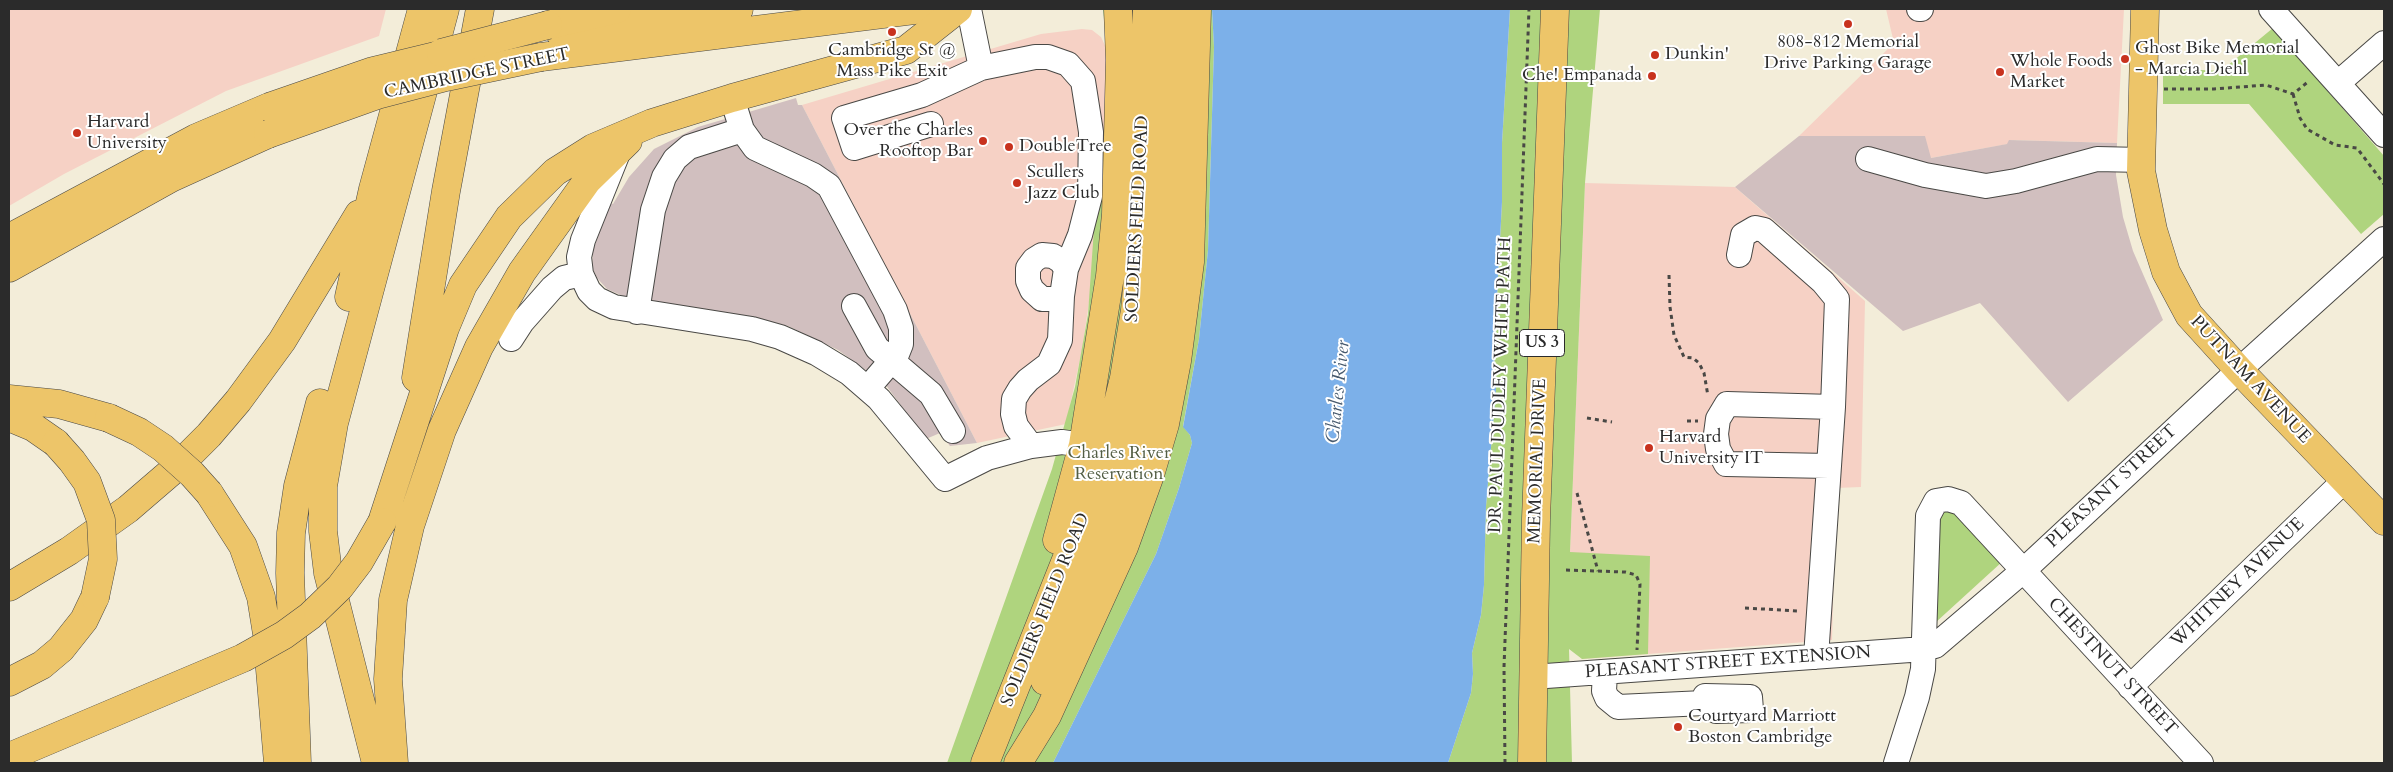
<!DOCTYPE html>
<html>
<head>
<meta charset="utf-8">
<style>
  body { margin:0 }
  #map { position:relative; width:2393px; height:772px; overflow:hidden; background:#f3edd9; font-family:Cardo,serif }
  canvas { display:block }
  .frame { position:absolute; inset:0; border:10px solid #2b2b2b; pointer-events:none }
</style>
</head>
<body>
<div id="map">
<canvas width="2393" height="772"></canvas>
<div class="frame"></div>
</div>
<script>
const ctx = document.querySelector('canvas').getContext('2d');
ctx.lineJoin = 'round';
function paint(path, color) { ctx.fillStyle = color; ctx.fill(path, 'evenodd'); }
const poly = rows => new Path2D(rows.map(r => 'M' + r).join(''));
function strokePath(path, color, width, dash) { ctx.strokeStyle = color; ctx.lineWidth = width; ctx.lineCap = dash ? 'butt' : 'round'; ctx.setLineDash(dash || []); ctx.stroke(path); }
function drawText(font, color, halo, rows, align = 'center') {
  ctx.font = font + ' Cardo,serif'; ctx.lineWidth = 4; ctx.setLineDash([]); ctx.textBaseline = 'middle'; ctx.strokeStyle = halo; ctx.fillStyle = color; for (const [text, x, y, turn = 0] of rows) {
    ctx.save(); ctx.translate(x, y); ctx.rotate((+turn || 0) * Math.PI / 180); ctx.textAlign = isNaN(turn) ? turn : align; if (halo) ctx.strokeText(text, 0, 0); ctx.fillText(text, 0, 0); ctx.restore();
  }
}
const built = poly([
  [9,9,386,9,379,36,226,91,64,174,9,206],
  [1886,9,2124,9,2117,143,2010,140,2008,144,1931,158,1799,136,1894,43],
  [1082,29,1092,30,1101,37,1107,50,1104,185,1095,214,1092,282,1082,350,1066,424,977,443,802,105,1041,34],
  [1585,183,1735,187,1865,301,1861,487,1836,488,1832,640,1582,659,1570,552]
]);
const industrial = poly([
  [796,98,798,105,802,105,977,443,950,446,940,433,926,439,885,384,838,350,788,326,755,317,623,296,607,289,597,278,592,267,593,250,610,203,613,204,629,177,654,149,698,127],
  [1799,136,1925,136,1931,158,2007,144,2009,140,2117,143,2116,175,2123,217,2133,251,2163,320,2068,402,1980,303,1903,331,1735,187]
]);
const green = poly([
  [1103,9,1212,9,1214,47,1208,250,1199,339,1183,426,1190,435,1192,443,1179,488,1156,554,1053,763,947,763,1052,469,1075,387,1088,314,1095,214,1104,185,1107,50],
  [1510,9,1600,9,1585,183,1570,552,1650,556,1648,654,1582,659,1569,649,1572,763,1448,763,1471,693,1473,674,1472,653,1481,615,1484,585,1486,506,1496,389,1494,355,1502,202,1502,143],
  [2273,28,2384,156,2384,214,2361,234,2249,104,2163,104,2163,68,2221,71],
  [1947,504,2003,561,1935,623,1936,511]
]);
const water = poly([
  [1212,9,1510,9,1502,143,1502,202,1494,355,1496,389,1486,506,1484,585,1481,615,1472,653,1473,674,1471,693,1448,763,1053,763,1156,554,1179,488,1192,443,1190,435,1183,427,1199,339,1208,250,1214,47]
]);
const path = poly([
  [2164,89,2214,89,2266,85,2293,94,2309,81],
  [2293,94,2300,118,2307,129,2335,145,2357,148,2384,184],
  [1669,275,1670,307,1674,335,1684,357,1693,358,1699,363,1704,373,1708,396],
  [1587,418,1612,422],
  [1687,421,1698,421],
  [1577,493,1598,571],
  [1566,570,1625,572,1636,575,1640,584,1637,650],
  [1745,608,1799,611],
  [1505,763,1504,667,1529,9]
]);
const minor = poly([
  [969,9,981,68],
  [1919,9,1921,9],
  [2271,9,2384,135],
  [2338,83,2384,43],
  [732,98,742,130,755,148,813,175,829,186,895,310,901,328,901,344,897,354,868,388],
  [931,124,854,148,844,118,922,95,981,68,1035,57,1048,57,1068,64,1083,81,1091,132,1090,196,1080,235,1066,269,1062,296,1060,340,1049,364,1028,380,1020,389,1014,399,1013,414,1016,426,1031,446],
  [1868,159,1925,175,1986,186,2016,181,2097,159,2142,160],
  [1739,255,1743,235,1755,228,1764,230,1823,282,1837,299,1833,407,1816,657],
  [581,274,579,257,583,240,618,153],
  [1062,296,1053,299,1042,299,1032,290,1028,281,1028,268,1034,260,1042,255,1053,256,1061,261,1066,269],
  [854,306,877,348,931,394,953,431],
  [637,312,653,210,664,177,675,159,689,147,742,130],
  [511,339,522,322,552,288,564,278,581,274,589,291,597,299,614,307,752,329,780,337,816,353,849,373,879,399,945,479,987,458,1031,446,1062,442,1083,445],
  [1829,466,1726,464,1718,449,1716,434,1718,419,1727,404,1833,407],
  [1605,673,1604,691,1607,698,1618,707,1704,703,1716,711,1751,710,1750,697,1705,696],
  [1532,677,1924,649,1935,646,2024,570,2239,370,2384,239],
  [2130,687,2345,480],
  [1896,763,1917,697,1923,669,1928,516,1936,501,1948,499,1961,503,2201,763]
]);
const major = poly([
  [2145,9,2141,171,2153,230,2166,272,2189,315,2239,370,2384,521],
  [560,33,739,9],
  [541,57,922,9],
  [9,238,196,138,269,107],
  [9,268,171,178,268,134]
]);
const highway = poly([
  [548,25,617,9],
  [349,297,373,189,422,9],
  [416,378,446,191,480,9],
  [9,399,59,404,109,418],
  [9,417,33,427,56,443],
  [209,493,243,546,261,597,267,634,278,763],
  [382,522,445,328,463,285,509,217,555,172,593,148,652,123,732,98,906,50,958,9],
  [1057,540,1083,445,1110,276,1116,214,1120,60,1118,9],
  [9,587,69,551,128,509,178,466,209,435,238,401,282,341,359,214],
  [1045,681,1116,496,1136,430,1151,363,1161,296,1165,227,1171,9],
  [9,682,42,665,61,649,84,620,95,597],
  [297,763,290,573,291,533,298,486,320,403],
  [376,763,328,573,323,531,323,486,334,423,445,9],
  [394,763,388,679,393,600,410,526,442,430,479,347,522,272,587,181,628,141],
  [985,763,1084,515,1107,448,1124,378,1135,310,1141,243,1147,9],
  [1018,763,1047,716,1124,547,1150,475,1165,424,1177,361,1190,262,1197,9],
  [1532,763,1536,519,1555,9]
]);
const majorBridge = poly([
  [269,107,373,71,464,49],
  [268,134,377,95,446,77,541,57]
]);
const highwayBridge = poly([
  [441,53,548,25],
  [109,418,139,432,163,448,192,474,209,493],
  [56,443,72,461,87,482,101,520,103,559,95,597],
  [9,757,243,658,284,635,310,616,340,587,359,562,382,522]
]);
const markers = [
  [1848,24,5,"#c8321e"],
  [892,32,5,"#c8321e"],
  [1655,55,5,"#c8321e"],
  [2125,59,5,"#c8321e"],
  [2000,72,5,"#c8321e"],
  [1652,76,5,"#c8321e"],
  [77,133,5,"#c8321e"],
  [983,141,5,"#c8321e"],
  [1009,147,5,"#c8321e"],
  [1017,183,5,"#c8321e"],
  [1649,448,5,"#c8321e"],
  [1678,727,5,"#c8321e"]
];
const shields = [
  [1542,343,45]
];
const shieldNames = [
  ["US 3",1542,343]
];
const poiNames = [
  ["808-812 Memorial",1848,43,"center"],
  ["Drive Parking Garage",1848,64,"center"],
  ["Ghost Bike Memorial",2135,49],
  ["- Marcia Diehl",2135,70],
  ["Cambridge St @",892,51,"center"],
  ["Mass Pike Exit",892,72,"center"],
  ["Dunkin'",1665,55],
  ["Whole Foods",2010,62],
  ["Market",2010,83],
  ["Che! Empanada",1642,76,"right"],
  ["Harvard",87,123],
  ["University",87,144],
  ["Over the Charles",973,131,"right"],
  ["Rooftop Bar",973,152,"right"],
  ["DoubleTree",1019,147],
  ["Scullers",1027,173],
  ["Jazz Club",1027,194],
  ["Harvard",1659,438],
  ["University IT",1659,459],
  ["Courtyard Marriott",1688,717],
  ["Boston Cambridge",1688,738]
];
const streetNames = [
  ["CAMBRIDGE STREET",477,74,-12],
  ["SOLDIERS FIELD ROAD",1138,219,-87],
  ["PUTNAM AVENUE",2250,380,47],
  ["DR. PAUL DUDLEY WHITE PATH",1501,385,-88],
  ["MEMORIAL DRIVE",1538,461,-88],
  ["PLEASANT STREET",2112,487,-43],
  ["WHITNEY AVENUE",2238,583,-44],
  ["SOLDIERS FIELD ROAD",1046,610,-68],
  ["PLEASANT STREET EXTENSION",1728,663,-4],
  ["CHESTNUT STREET",2112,667,47]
];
const parkNames = [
  ["Charles River",1119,454],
  ["Reservation",1119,475]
];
const waterNames = [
  ["Charles River",1339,392,-84]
];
paint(built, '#f6d1c5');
paint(industrial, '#d1bfbf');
paint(green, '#afd47e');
paint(water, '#7cb0e9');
strokePath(minor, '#494845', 26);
strokePath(major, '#494845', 29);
strokePath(highway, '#494845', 29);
strokePath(path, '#494845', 3, [4, 4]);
strokePath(minor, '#fff', 24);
strokePath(major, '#edc569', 28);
strokePath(highway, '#edc569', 28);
strokePath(majorBridge, '#494845', 29, []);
strokePath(highwayBridge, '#494845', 29, []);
strokePath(majorBridge, '#edc569', 28);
strokePath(highwayBridge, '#edc569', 28);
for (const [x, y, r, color] of markers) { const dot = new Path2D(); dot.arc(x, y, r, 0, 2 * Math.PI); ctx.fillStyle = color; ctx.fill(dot); strokePath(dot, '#fff', 2); }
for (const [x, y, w] of shields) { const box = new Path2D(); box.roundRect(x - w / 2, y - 13.5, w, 27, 4); ctx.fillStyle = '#fff'; ctx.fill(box); strokePath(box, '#2b2b2b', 1); }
drawText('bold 16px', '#2b2b2b', null, shieldNames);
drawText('18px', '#2b2b2b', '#fff', poiNames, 'left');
drawText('18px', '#2b2b2b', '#fff', streetNames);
drawText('18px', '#535e44', '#fff', parkNames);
drawText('italic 19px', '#475a6e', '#fff', waterNames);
</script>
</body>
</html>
